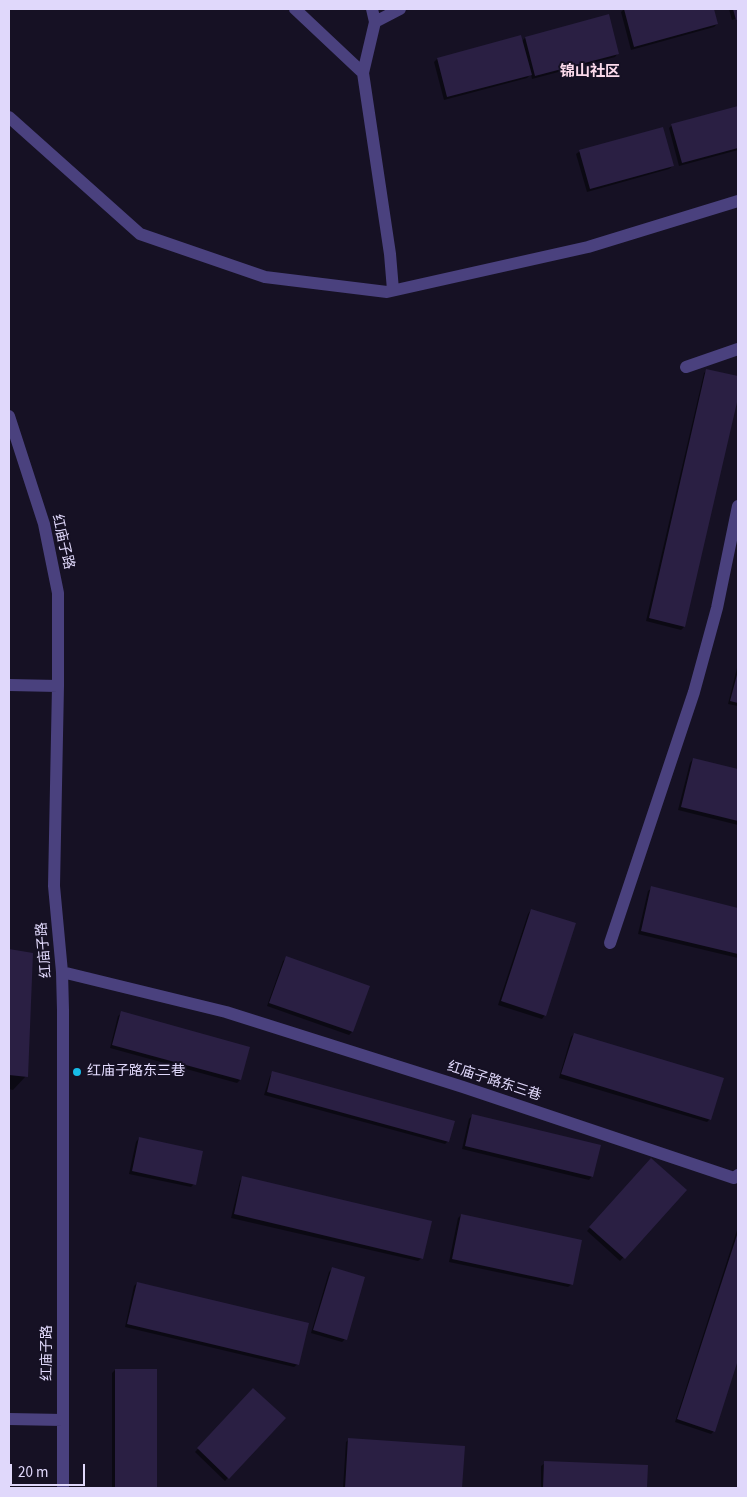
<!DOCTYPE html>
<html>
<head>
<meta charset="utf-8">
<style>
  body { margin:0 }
  #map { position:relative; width:747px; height:1497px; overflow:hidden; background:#161124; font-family:"Source Sans 3",sans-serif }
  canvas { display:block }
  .frame { position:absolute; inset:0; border:10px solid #e0d8fb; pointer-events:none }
  .scale { position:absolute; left:10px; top:1464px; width:75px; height:22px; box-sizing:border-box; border:2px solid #e0d8fb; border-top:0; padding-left:6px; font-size:15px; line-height:18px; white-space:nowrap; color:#e0d8fb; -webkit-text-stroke:4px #161124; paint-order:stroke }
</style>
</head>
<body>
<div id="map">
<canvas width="747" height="1497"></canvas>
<div class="frame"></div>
<div class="scale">20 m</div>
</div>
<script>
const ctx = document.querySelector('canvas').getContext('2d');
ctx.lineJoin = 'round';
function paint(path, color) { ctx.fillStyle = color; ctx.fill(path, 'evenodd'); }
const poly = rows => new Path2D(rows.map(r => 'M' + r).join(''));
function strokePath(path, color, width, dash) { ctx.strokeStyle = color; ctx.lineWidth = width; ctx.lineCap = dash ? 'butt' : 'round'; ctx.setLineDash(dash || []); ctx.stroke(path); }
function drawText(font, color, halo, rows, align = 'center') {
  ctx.font = font + ' "Source Sans 3","Noto Sans SC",sans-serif'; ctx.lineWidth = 4; ctx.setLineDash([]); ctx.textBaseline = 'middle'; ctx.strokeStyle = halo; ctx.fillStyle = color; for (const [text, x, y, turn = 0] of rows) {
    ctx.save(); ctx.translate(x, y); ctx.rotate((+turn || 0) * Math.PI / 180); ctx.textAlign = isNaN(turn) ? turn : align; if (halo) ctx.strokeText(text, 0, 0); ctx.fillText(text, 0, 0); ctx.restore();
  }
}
const shadow = poly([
  [624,9,713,9,717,24,714,27,631,50,621,12],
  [729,9,738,9,738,18,732,20],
  [608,16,618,53,615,57,532,79,531,74,527,78,444,100,434,62,437,59,520,37,521,42,525,38],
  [738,107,738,150,679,166,669,128,672,125],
  [580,151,673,166,669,169,587,192,576,154],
  [707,370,738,378,738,393,684,627,681,630,646,621,704,373],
  [738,664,738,706,728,704],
  [693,759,738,771,738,825,678,810,690,763],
  [652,888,738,909,738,958,638,934,648,891],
  [531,910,545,1015,542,1019,498,1005,528,914],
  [9,950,32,954,26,1076,13,1090,9,1089],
  [286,958,352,1032,349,1035,267,1006,283,961],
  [122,1013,240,1080,237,1083,110,1048,118,1016],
  [574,1034,710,1119,707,1122,559,1078,571,1037],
  [273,1073,448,1141,445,1144,264,1095,270,1076],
  [473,1115,592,1176,589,1180,462,1149,469,1119],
  [139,1138,194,1184,191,1187,129,1174,136,1142],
  [651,1159,685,1190,620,1261,587,1231],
  [243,1177,422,1258,418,1261,231,1218,240,1181],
  [461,1215,572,1284,568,1287,449,1262,458,1218],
  [738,1227,738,1356,714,1431,711,1434,675,1422],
  [332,1269,345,1339,342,1342,311,1333,329,1272],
  [137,1283,298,1364,294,1367,125,1327,134,1286],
  [115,1370,156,1370,156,1488,112,1488,112,1373],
  [253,1390,284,1418,225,1481,195,1452],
  [349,1439,464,1447,461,1488,343,1488,346,1442],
  [545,1463,647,1466,646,1488,541,1488,541,1466]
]);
const building = poly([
  [624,9,714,9,718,24,634,47],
  [733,9,738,9,738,19,736,20],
  [609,14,619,54,535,76,525,37],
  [521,35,532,75,447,97,437,58],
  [738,106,738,148,682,163,671,124],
  [663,127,674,166,590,189,579,150],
  [706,369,738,376,738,398,685,627,649,618],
  [738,671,738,703,730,701],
  [693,758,738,769,738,821,681,807],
  [651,886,738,908,738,954,641,931],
  [531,909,576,923,546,1016,501,1001],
  [9,949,33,953,28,1077,9,1075],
  [286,956,370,986,353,1032,269,1003],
  [121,1011,250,1047,241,1080,112,1045],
  [574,1033,724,1078,711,1120,561,1074],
  [272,1071,455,1121,449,1142,267,1092],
  [472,1114,601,1145,593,1177,465,1146],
  [139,1137,203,1151,196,1185,132,1171],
  [651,1158,687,1190,625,1259,589,1227],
  [242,1176,432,1221,423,1259,234,1214],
  [461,1214,582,1240,573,1285,452,1259],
  [738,1232,738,1360,715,1432,677,1419],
  [332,1267,365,1277,347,1340,313,1330],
  [137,1282,309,1323,299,1365,127,1324],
  [115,1369,157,1369,157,1488,115,1488],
  [253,1388,286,1418,229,1479,197,1448],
  [348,1438,465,1446,462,1488,345,1488],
  [544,1461,648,1465,647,1488,543,1488]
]);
const minor = poly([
  [295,9,363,73,390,254,393,290],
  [375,22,400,9],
  [363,73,375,22,372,9],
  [9,117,140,234,265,277,387,292,588,247,738,201],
  [686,367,738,349],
  [9,416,44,524,58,593,58,686,54,886,62,972,63,1010,63,1488],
  [9,685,58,686],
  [610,943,694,692,717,608,738,506],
  [62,972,226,1012,463,1087,734,1178,738,1175],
  [9,1419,63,1420]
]);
const markers = [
  [77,1072,5,"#17bce8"]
];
const streetNames = [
  ["红庙子路",62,542,77],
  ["红庙子路",45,950,-95],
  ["红庙子路东三巷",494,1082,18],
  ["红庙子路",48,1353,-90]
];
const poiNames = [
  ["红庙子路东三巷",87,1072]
];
const neighbourhoodNames = [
  ["锦山社区",590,73]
];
paint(shadow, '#0007');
paint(building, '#2a1f43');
strokePath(minor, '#4a417e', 12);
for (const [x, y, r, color] of markers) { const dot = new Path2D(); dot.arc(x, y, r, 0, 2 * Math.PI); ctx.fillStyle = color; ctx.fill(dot); strokePath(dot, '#161124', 2); }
drawText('14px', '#e0d8fb', '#161124', streetNames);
drawText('14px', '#e0d8fb', '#161124', poiNames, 'left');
drawText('bold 15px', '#fbdaeb', '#161124', neighbourhoodNames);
</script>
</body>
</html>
